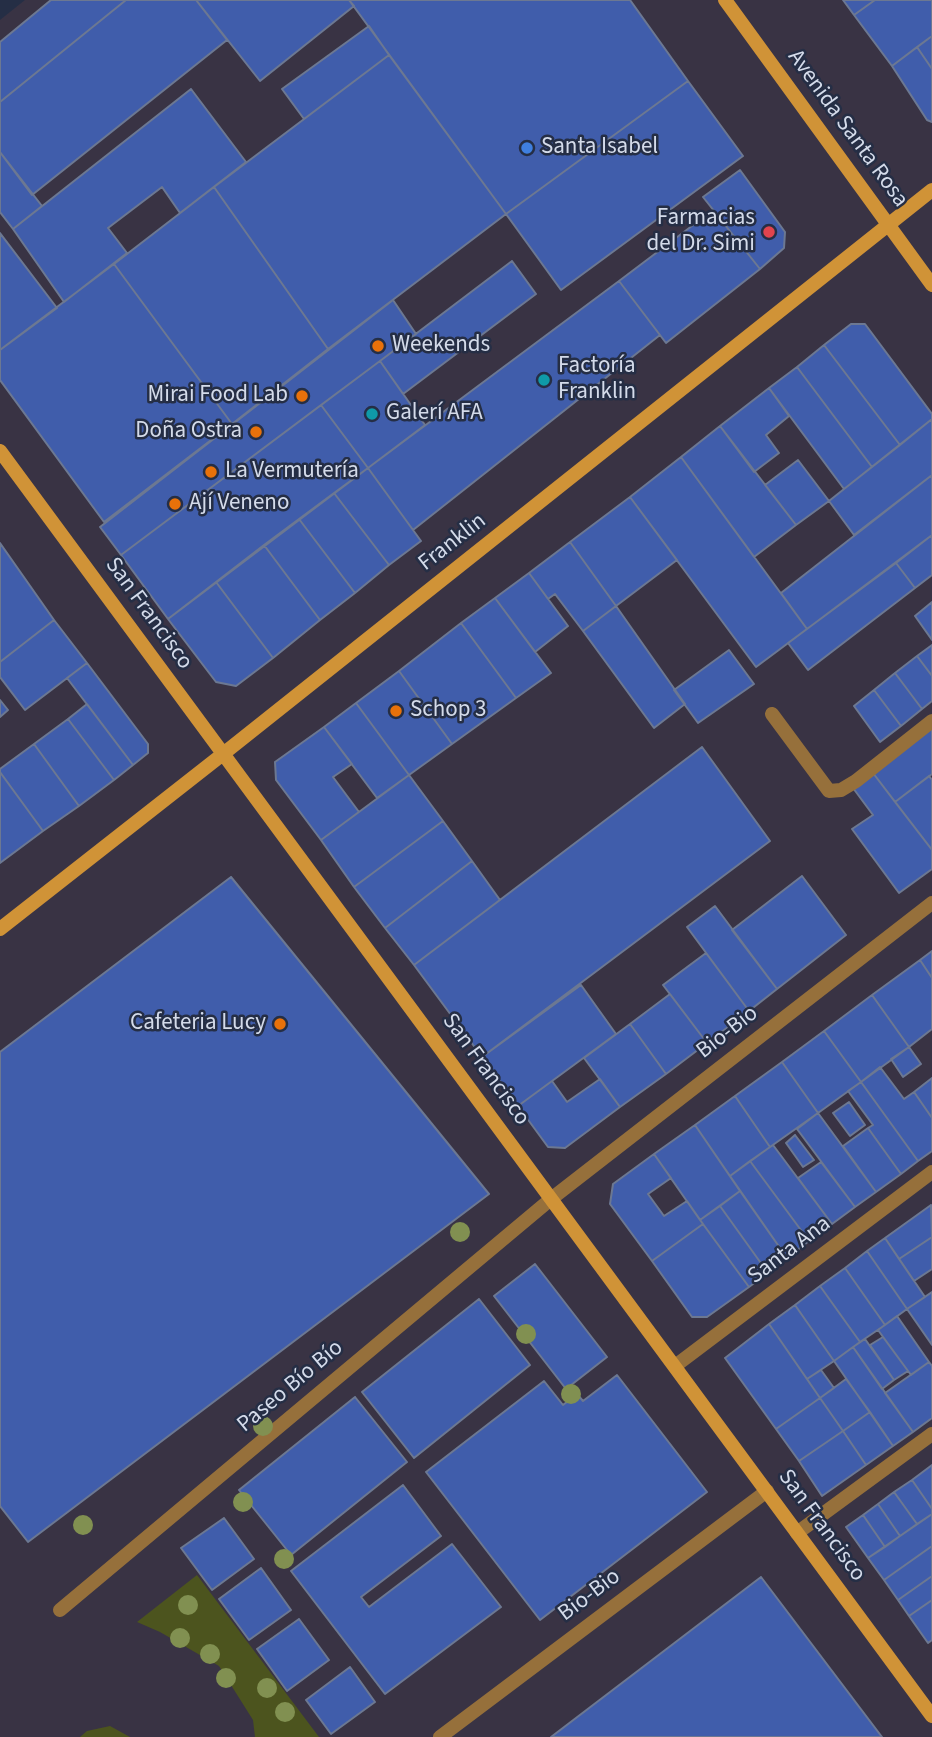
<!DOCTYPE html>
<html>
<head>
<meta charset="utf-8">
<style>
  body { margin:0 }
  canvas { display:block; background:#252e45 }
</style>
</head>
<body>
<canvas width="932" height="1737"></canvas>
<script>
const ctx = document.querySelector('canvas').getContext('2d');
ctx.lineJoin = 'round';
function paint(path, color) { ctx.fillStyle = color; ctx.fill(path, 'evenodd'); }
const poly = rows => new Path2D(rows.map(r => 'M' + r).join(''));
function strokePath(path, color, width, dash) { ctx.strokeStyle = color; ctx.lineWidth = width; ctx.lineCap = dash ? 'butt' : 'round'; ctx.setLineDash(dash || []); ctx.stroke(path); }
function drawText(font, color, halo, rows, align = 'center') {
  ctx.font = font + ' "Source Sans 3",sans-serif'; ctx.lineWidth = 5; ctx.setLineDash([]); ctx.textBaseline = 'middle'; ctx.strokeStyle = halo; ctx.fillStyle = color; for (const [text, x, y, turn = 0] of rows) {
    ctx.save(); ctx.translate(x, y); ctx.rotate((+turn || 0) * Math.PI / 180); ctx.textAlign = isNaN(turn) ? turn : align; if (halo) ctx.strokeText(text, 0, 0); ctx.fillText(text, 0, 0); ctx.restore();
  }
}
const commercial = poly([
  [25,0,932,0,932,1737,0,1737,0,20]
]);
const green = poly([
  [197,1575,319,1737,255,1737,253,1720,219,1666,160,1632,137,1622],
  [110,1726,130,1737,80,1737,87,1731]
]);
const building = poly([
  [51,0,126,0,0,102,0,42,51,0],
  [126,0,196,0,227,40,32,195,0,152,0,102,126,0],
  [196,0,349,0,354,6,260,81,196,0],
  [349,0,630,0,688,81,506,214,349,0],
  [843,0,875,0,854,15,843,0],
  [875,0,932,0,932,36,892,66,854,15,875,0],
  [369,26,389,55,304,119,282,89,369,26],
  [932,36,932,69,917,47,932,36],
  [917,47,932,69,932,122,927,120,892,66,917,47],
  [389,55,506,214,328,349,214,187,389,55],
  [688,81,743,156,561,290,506,214,688,81],
  [191,89,246,162,180,213,162,187,108,228,127,253,64,302,13,229,191,89],
  [0,152,42,206,13,229,0,212,0,152],
  [740,170,785,232,784,248,760,269,703,197,740,170],
  [214,187,328,349,232,424,114,264,214,187],
  [713,210,760,269,666,343,619,281,713,210],
  [0,233,57,308,0,350,0,233],
  [512,261,536,294,403,394,380,361,512,261],
  [114,264,232,424,104,522,0,380,0,350,114,264],
  [619,281,660,335,413,530,368,468,619,281],
  [393,300,416,334,121,555,100,527,393,300],
  [851,324,865,324,932,414,932,419,900,445,824,345,851,324],
  [824,345,900,445,872,467,797,367,824,345],
  [380,361,425,425,368,468,321,405,380,361],
  [797,367,872,467,844,489,769,388,797,367],
  [769,388,789,416,766,435,779,453,754,472,720,426,769,388],
  [321,405,368,468,168,619,121,555,321,405],
  [932,419,932,475,854,535,829,501,932,419],
  [720,426,796,525,754,557,681,457,720,426],
  [681,457,807,629,756,667,630,497,681,457],
  [798,460,829,501,796,525,765,485,798,460],
  [368,468,421,541,389,565,334,493,368,468],
  [932,475,932,535,807,629,781,593,932,475],
  [334,493,389,565,355,593,299,519,334,493],
  [630,497,677,560,616,606,570,542,630,497],
  [299,519,355,593,320,620,264,545,299,519],
  [932,535,932,575,915,588,896,563,932,535],
  [570,542,616,606,583,631,555,594,548,599,529,573,570,542],
  [0,543,54,620,0,662,0,543],
  [264,545,320,620,273,658,216,582,264,545],
  [896,563,915,588,808,670,788,643,896,563],
  [529,573,568,626,535,652,495,598,529,573],
  [216,582,273,658,236,686,216,682,168,619,216,582],
  [495,598,551,673,516,698,461,623,495,598],
  [932,602,932,640,915,616,932,602],
  [616,606,685,704,654,728,583,631,616,606],
  [54,620,87,663,25,710,0,677,0,662,54,620],
  [461,623,516,698,452,744,399,671,461,623],
  [932,645,932,676,917,656,932,645],
  [729,650,754,684,698,723,674,690,729,650],
  [917,656,932,676,932,701,922,709,895,673,917,656],
  [87,663,148,744,148,753,133,765,67,678,87,663],
  [399,671,452,744,409,775,356,703,399,671],
  [895,673,922,709,901,726,874,690,895,673],
  [874,690,901,726,880,742,854,706,874,690],
  [0,700,8,710,0,717,0,700],
  [356,703,409,775,377,798,324,727,356,703],
  [87,704,133,765,114,780,68,719,87,704],
  [68,719,114,780,79,806,34,744,68,719],
  [324,727,352,764,333,777,359,812,321,840,276,780,275,762,324,727],
  [932,727,932,774,895,802,873,773,932,727],
  [34,744,79,806,43,831,0,772,0,769,34,744],
  [702,747,770,841,482,1057,414,965,702,747],
  [0,772,43,831,0,863,0,772],
  [873,773,932,850,932,869,899,893,852,829,873,815,853,788,873,773],
  [409,775,443,821,354,887,321,840,409,775],
  [929,776,932,780,932,850,895,802,929,776],
  [443,821,472,861,385,928,354,887,443,821],
  [472,861,500,900,414,965,385,928,472,861],
  [802,876,846,935,777,989,732,930,802,876],
  [231,877,489,1194,28,1542,0,1506,0,1052,231,877],
  [715,906,777,989,749,1011,687,927,715,906],
  [932,951,932,978,920,960,932,951],
  [706,953,749,1011,707,1043,663,985,706,953],
  [920,960,932,978,932,1029,909,1047,872,995,920,960],
  [581,985,616,1034,518,1106,482,1057,581,985],
  [670,994,707,1043,666,1074,630,1024,670,994],
  [872,995,909,1047,861,1082,824,1031,872,995],
  [630,1024,666,1074,620,1107,584,1058,630,1024],
  [824,1031,861,1082,818,1113,782,1062,824,1031],
  [909,1047,921,1064,903,1077,891,1059,909,1047],
  [782,1062,818,1113,770,1147,735,1096,782,1062],
  [880,1067,904,1099,914,1092,932,1118,932,1151,918,1161,861,1082,880,1067],
  [932,1078,932,1118,914,1092,932,1078],
  [600,1079,620,1107,565,1148,548,1147,518,1106,552,1081,567,1102,600,1079],
  [861,1082,918,1161,901,1174,868,1128,873,1125,848,1091,861,1082],
  [735,1096,770,1147,730,1176,695,1125,735,1096],
  [849,1102,865,1125,850,1136,833,1113,849,1102],
  [818,1113,876,1192,855,1207,797,1129,818,1113],
  [695,1125,740,1191,700,1220,654,1154,695,1125],
  [868,1128,901,1174,876,1192,843,1146,868,1128],
  [795,1135,814,1160,803,1167,786,1143,795,1135],
  [773,1145,832,1224,809,1241,750,1161,773,1145],
  [654,1154,671,1178,648,1194,664,1216,687,1201,703,1224,652,1261,610,1204,613,1184,654,1154],
  [750,1161,809,1241,787,1258,730,1176,750,1161],
  [821,1162,855,1207,832,1224,798,1178,821,1162],
  [740,1191,787,1258,768,1273,720,1206,740,1191],
  [931,1205,932,1237,899,1259,885,1238,931,1205],
  [720,1206,768,1273,749,1287,700,1220,720,1206],
  [703,1224,749,1287,707,1317,692,1317,652,1261,703,1224],
  [932,1237,932,1269,914,1281,899,1259,932,1237],
  [885,1238,925,1297,907,1309,867,1251,885,1238],
  [867,1251,907,1309,885,1325,845,1268,867,1251],
  [535,1264,607,1357,566,1389,494,1296,535,1264],
  [845,1268,885,1325,860,1342,820,1286,845,1268],
  [820,1286,860,1342,834,1361,795,1305,820,1286],
  [932,1292,932,1345,907,1309,932,1292],
  [479,1299,530,1365,414,1458,362,1392,479,1299],
  [795,1305,834,1361,807,1379,769,1324,795,1305],
  [897,1316,929,1362,911,1375,878,1330,897,1316],
  [769,1324,820,1398,776,1429,725,1358,769,1324],
  [883,1337,908,1371,894,1380,870,1345,883,1337],
  [865,1339,894,1380,882,1389,853,1347,865,1339],
  [853,1347,913,1432,893,1446,834,1361,853,1347],
  [929,1362,932,1366,932,1418,913,1432,885,1393,929,1362],
  [821,1370,834,1388,820,1398,807,1379,821,1370],
  [617,1375,707,1492,540,1620,426,1472,544,1381,563,1405,577,1394,583,1401,617,1375],
  [846,1379,870,1412,843,1431,820,1398,846,1379],
  [355,1397,407,1462,291,1555,239,1490,355,1397],
  [820,1398,843,1431,799,1461,776,1429,820,1398],
  [870,1412,893,1446,866,1465,843,1431,870,1412],
  [843,1431,866,1465,822,1496,799,1461,843,1431],
  [932,1465,932,1509,912,1480,932,1465],
  [912,1480,932,1509,932,1514,917,1524,894,1492,912,1480],
  [403,1485,441,1536,361,1597,369,1607,452,1544,501,1607,385,1694,291,1571,403,1485],
  [894,1492,917,1524,900,1536,878,1504,894,1492],
  [878,1504,900,1536,885,1547,863,1515,878,1504],
  [932,1514,932,1546,884,1580,868,1558,932,1514],
  [863,1515,885,1547,868,1558,846,1527,863,1515],
  [224,1518,254,1559,212,1590,181,1548,224,1518],
  [932,1546,932,1576,898,1600,884,1580,932,1546],
  [261,1568,291,1610,249,1640,219,1599,261,1568],
  [932,1576,932,1600,909,1616,898,1600,932,1576],
  [761,1577,882,1737,551,1737,761,1577],
  [932,1600,932,1640,928,1643,909,1616,932,1600],
  [299,1619,329,1660,287,1691,257,1649,299,1619],
  [350,1667,375,1702,331,1734,306,1700,350,1667]
]);
const service = poly([
  [772,714,829,791,841,790,856,781,932,721]
]);
const pedestrian = poly([
  [60,1610,551,1199]
]);
const minor = poly([
  [551,1199,932,903],
  [675,1366,932,1172],
  [797,1533,932,1434]
]);
const tertiary = poly([
  [440,1737,767,1491]
]);
const secondary = poly([
  [725,0,932,285],
  [0,451,932,1716],
  [0,929,223,754,932,190]
]);
const trees = [
  [460,1232],
  [526,1334],
  [571,1394],
  [263,1426],
  [243,1502],
  [83,1525],
  [284,1559],
  [188,1605],
  [180,1638],
  [210,1654],
  [226,1678],
  [267,1688],
  [285,1712]
];
const markers = [
  [527,148,7,"#3f7fe0"],
  [769,232,7,"#e0444e"],
  [378,346,7,"#e8710a"],
  [544,380,7,"#0f9aa8"],
  [302,396,7,"#e8710a"],
  [372,414,7,"#0f9aa8"],
  [256,432,7,"#e8710a"],
  [211,472,7,"#e8710a"],
  [175,504,7,"#e8710a"],
  [396,711,7,"#e8710a"],
  [280,1024,7,"#e8710a"]
];
const streetNames = [
  ["Avenida Santa Rosa",847,129,54],
  ["Franklin",453,543,-38],
  ["San Francisco",148,614,54],
  ["Bio-Bio",728,1033,-38],
  ["San Francisco",485,1070,54],
  ["Santa Ana",790,1251,-37],
  ["Paseo Bío Bío",291,1387,-40],
  ["San Francisco",821,1526,54],
  ["Bio-Bio",590,1596,-37]
];
const poiNames = [
  ["Santa Isabel",541,148],
  ["Farmacias",755,219,"right"],
  ["del Dr. Simi",755,245,"right"],
  ["Weekends",392,346],
  ["Factoría",558,367],
  ["Franklin",558,393],
  ["Mirai Food Lab",288,396,"right"],
  ["Galerí AFA",386,414],
  ["Doña Ostra",242,432,"right"],
  ["La Vermutería",225,472],
  ["Ají Veneno",189,504],
  ["Schop 3",410,711],
  ["Cafeteria Lucy",266,1024,"right"]
];
paint(commercial, '#393344');
paint(green, '#4c541e');
paint(building, '#405dab');
strokePath(building, '#6c7892', 2);
strokePath(service, '#96703b', 14);
strokePath(pedestrian, '#96703b', 14);
strokePath(minor, '#96703b', 14);
strokePath(tertiary, '#96703b', 14);
strokePath(secondary, '#d09337', 14);
ctx.fillStyle = '#819051';
for (const [x, y] of trees) { ctx.beginPath(); ctx.arc(x, y, 10, 0, 2 * Math.PI); ctx.fill(); }
for (const [x, y, r, color] of markers) { const dot = new Path2D(); dot.arc(x, y, r, 0, 2 * Math.PI); ctx.fillStyle = color; ctx.fill(dot); strokePath(dot, '#252e45', 2.5); }
drawText('23px', '#d4dbea', '#252e45', streetNames);
drawText('23px', '#d4dbea', '#252e45', poiNames, 'left');
</script>
</body>
</html>
